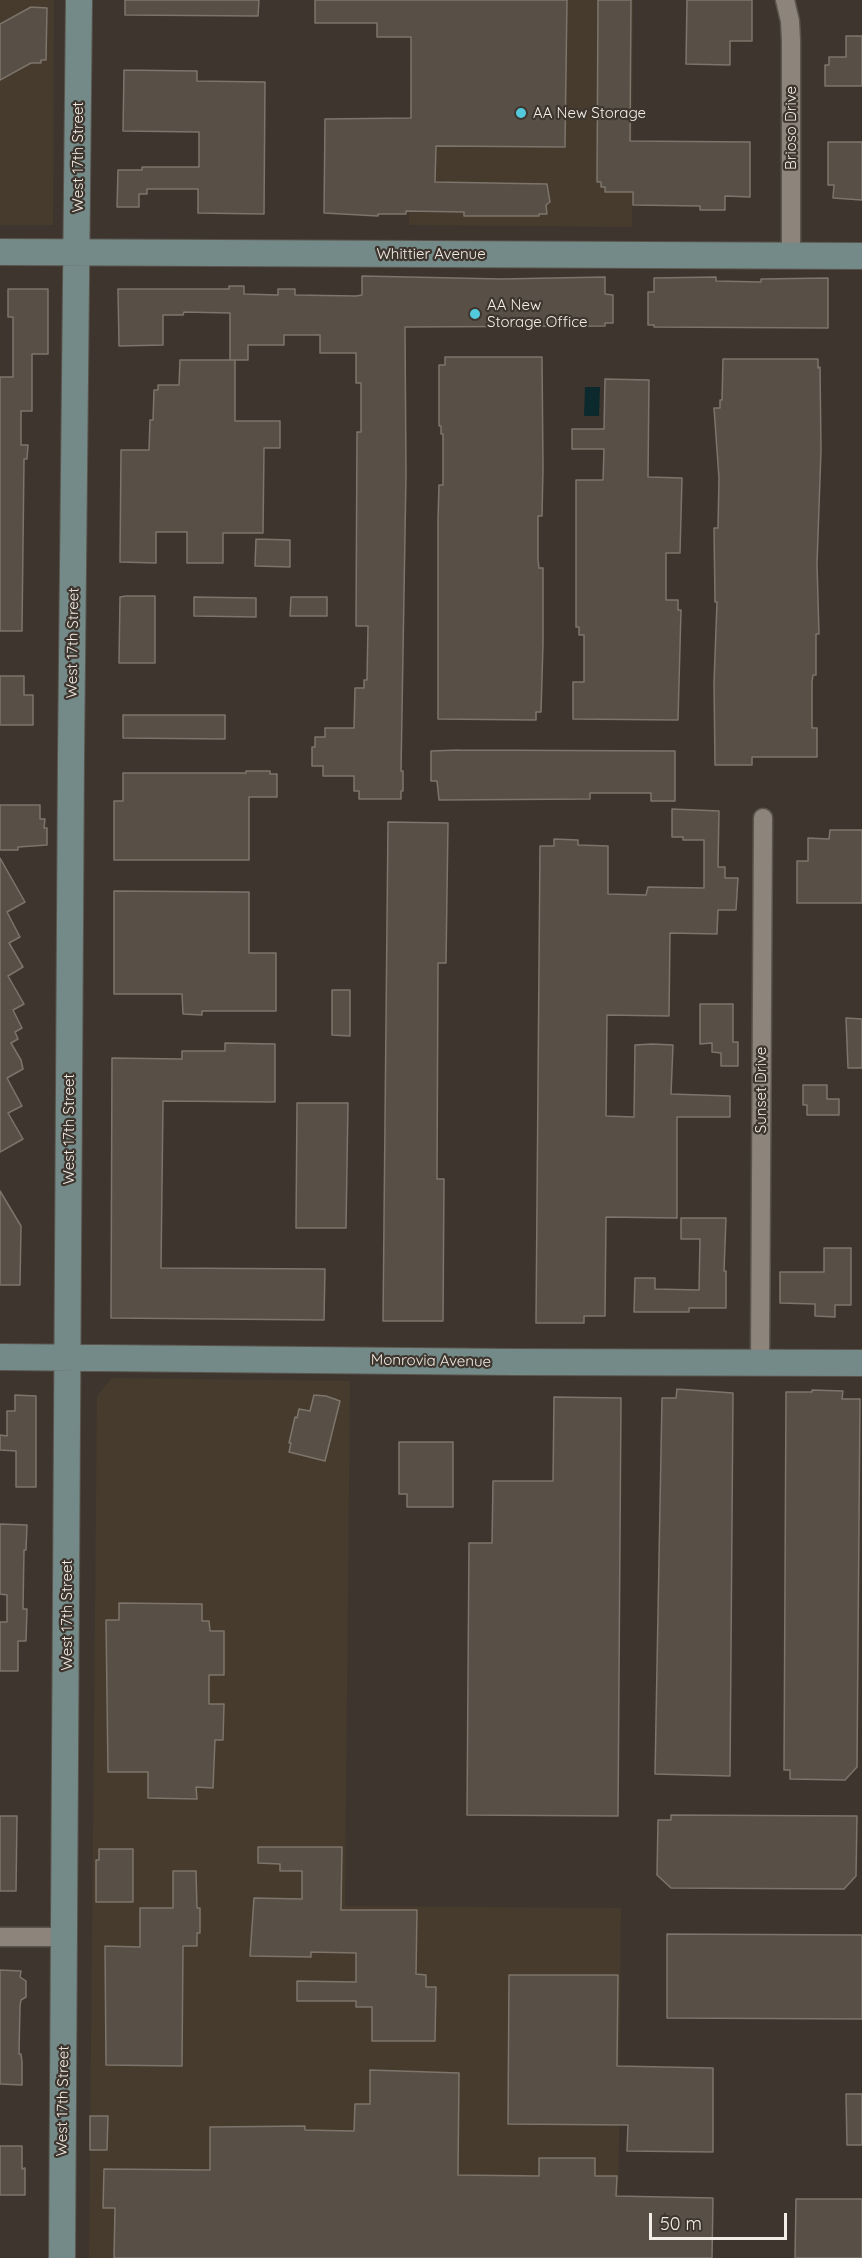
<!DOCTYPE html>
<html>
<head>
<meta charset="utf-8">
<style>
  body { margin:0 }
  #map { position:relative; width:862px; height:2258px; overflow:hidden; background:#3e362e; font-family:Quicksand,sans-serif }
  canvas { display:block }
  .scale { position:absolute; left:649px; top:2213px; width:138px; height:27px; box-sizing:border-box; border:3px solid #f2ede7; border-top:0; padding-left:8px; font-size:18px; line-height:21px; white-space:nowrap; color:#f2ede7; -webkit-text-stroke:4px #3e362e; paint-order:stroke }
</style>
</head>
<body>
<div id="map">
<canvas width="862" height="2258"></canvas>
<div class="scale">50 m</div>
</div>
<script>
const ctx = document.querySelector('canvas').getContext('2d');
ctx.lineJoin = 'round';
function paint(path, color) { ctx.fillStyle = color; ctx.fill(path, 'evenodd'); }
const poly = rows => new Path2D(rows.map(r => 'M' + r).join(''));
function strokePath(path, color, width, dash) { ctx.strokeStyle = color; ctx.lineWidth = width; ctx.lineCap = dash ? 'butt' : 'round'; ctx.setLineDash(dash || []); ctx.stroke(path); }
function drawText(font, color, halo, rows, align = 'center') {
  ctx.font = font + ' Quicksand,sans-serif'; ctx.lineWidth = 4.5; ctx.setLineDash([]); ctx.textBaseline = 'middle'; ctx.strokeStyle = halo; ctx.fillStyle = color; for (const [text, x, y, turn = 0] of rows) {
    ctx.save(); ctx.translate(x, y); ctx.rotate((+turn || 0) * Math.PI / 180); ctx.textAlign = isNaN(turn) ? turn : align; if (halo) ctx.strokeText(text, 0, 0); ctx.fillText(text, 0, 0); ctx.restore();
  }
}
const built = poly([
  [0,0,54,0,53,225,0,225],
  [411,0,633,0,632,227,409,225],
  [112,1378,350,1381,345,1906,621,1908,618,2258,89,2258,97,1396]
]);
const water = poly([
  [585,387,600,387,599,416,584,416]
]);
const building = poly([
  [125,0,259,0,258,16,125,15,125,0],
  [315,0,567,0,565,147,436,146,435,182,547,184,550,202,546,205,547,214,539,214,539,216,464,216,464,212,406,211,406,214,378,214,378,216,324,213,325,119,411,118,411,37,377,37,377,23,315,23,315,0],
  [598,0,631,0,630,141,750,142,750,197,725,196,725,210,700,210,700,206,633,205,633,192,605,192,605,187,601,187,601,182,597,182,598,0],
  [687,0,752,0,752,41,730,41,730,65,686,64,687,0],
  [31,7,47,8,46,60,41,60,41,63,31,63,0,80,0,24,31,7],
  [846,36,862,36,862,86,825,86,825,65,829,65,829,57,846,57,846,36],
  [124,70,197,71,197,81,265,82,264,214,198,213,198,189,147,189,147,194,139,194,139,207,117,207,118,170,142,170,142,167,199,167,199,132,123,131,124,70],
  [828,142,862,142,862,200,833,198,834,185,828,185,828,142],
  [362,276,501,279,605,277,605,294,613,295,613,323,605,323,605,326,405,327,406,475,401,771,403,771,403,791,401,791,401,799,359,799,359,791,354,791,354,776,323,776,323,766,312,766,312,747,315,747,315,737,325,737,325,728,354,728,355,688,364,688,364,680,367,680,368,626,356,626,357,432,361,432,361,383,356,383,356,353,320,353,320,335,284,335,284,345,248,345,248,360,230,360,230,313,184,312,183,315,163,315,163,345,119,346,118,289,229,289,229,286,244,286,244,294,278,295,278,289,295,289,295,295,356,296,362,295,362,276],
  [716,277,716,281,761,282,761,279,828,278,828,328,654,327,654,325,648,325,648,292,654,292,654,278,716,277],
  [8,289,48,289,48,354,32,354,32,411,21,411,21,445,28,445,27,459,24,459,22,631,0,631,0,377,13,377,13,317,8,317,8,289],
  [445,357,542,357,543,468,542,516,538,516,538,560,539,568,543,568,543,644,541,712,536,712,536,720,438,719,438,520,439,485,443,485,443,434,441,434,441,426,439,426,439,365,445,365,445,357],
  [723,359,818,359,818,368,820,367,821,450,817,564,819,634,816,634,816,675,813,675,812,682,812,728,817,728,817,757,752,757,752,765,715,765,714,683,717,602,715,602,714,528,718,528,719,478,714,408,720,408,720,400,722,400,723,359],
  [180,360,235,360,235,421,280,421,280,448,264,448,263,533,223,533,223,563,187,563,187,532,156,532,156,563,120,562,121,450,149,450,150,420,153,420,154,390,158,390,158,385,179,385,180,360],
  [605,379,649,380,648,477,682,478,680,553,666,553,666,600,678,600,678,610,681,610,678,720,573,719,573,682,584,682,584,635,579,635,579,627,576,627,576,480,603,480,604,449,572,449,572,429,604,429,605,379],
  [256,539,290,540,290,567,255,566,256,539],
  [126,596,155,596,155,663,119,663,120,597,126,596],
  [194,597,256,598,256,617,194,616,194,597],
  [291,597,327,597,327,616,290,616,291,597],
  [0,676,24,676,24,695,33,695,33,725,0,725,0,676],
  [123,715,225,715,225,739,123,738,123,715],
  [459,750,675,751,675,801,651,801,651,793,590,793,590,799,439,800,437,781,431,781,431,751,459,750],
  [246,771,270,771,270,774,277,774,277,797,249,797,249,860,114,860,114,801,123,801,123,773,246,773,246,771],
  [0,805,40,805,40,819,45,819,44,828,47,828,47,845,18,847,18,850,0,850,0,805],
  [672,809,719,811,718,867,725,867,725,878,738,878,736,910,718,910,717,934,670,933,669,1016,607,1015,606,1116,634,1117,635,1045,652,1044,673,1045,671,1094,730,1096,730,1117,677,1117,677,1218,606,1217,605,1316,584,1316,584,1323,536,1323,540,846,554,846,554,839,578,840,578,845,608,846,608,894,646,895,648,887,704,888,704,840,683,840,683,837,672,837,672,809],
  [388,822,448,823,446,963,438,963,437,1179,444,1179,443,1321,383,1321,388,822],
  [830,830,862,830,862,903,797,903,797,861,808,861,808,838,829,839,830,830],
  [0,858,25,902,7,912,20,937,9,943,23,967,8,976,24,1004,13,1010,22,1028,15,1032,18,1039,11,1043,21,1060,23,1069,7,1078,22,1106,8,1113,23,1139,0,1152,0,858],
  [114,891,249,892,249,953,276,953,276,1011,202,1011,202,1015,183,1014,182,994,114,994,114,891],
  [332,990,350,990,350,1036,332,1035,332,990],
  [700,1004,733,1004,733,1042,738,1042,738,1066,721,1066,721,1053,712,1052,712,1043,700,1044,700,1004],
  [846,1018,862,1019,862,1068,848,1068,846,1018],
  [225,1043,275,1044,275,1102,163,1101,161,1268,325,1269,324,1320,111,1318,112,1058,182,1059,182,1051,225,1051,225,1043],
  [803,1085,827,1085,827,1099,839,1099,839,1115,807,1115,807,1105,803,1105,803,1085],
  [297,1103,348,1103,346,1228,296,1228,297,1103],
  [0,1191,21,1226,20,1285,0,1285,0,1191],
  [681,1218,726,1218,724,1271,726,1271,726,1308,689,1308,689,1312,634,1312,635,1278,655,1278,655,1289,699,1290,700,1239,681,1239,681,1218],
  [824,1248,851,1248,851,1305,835,1305,835,1317,815,1316,815,1304,780,1303,780,1272,824,1272,824,1248],
  [677,1389,733,1393,730,1776,655,1774,662,1398,676,1398,677,1389],
  [812,1390,843,1391,842,1399,860,1399,857,1767,845,1780,790,1779,790,1770,784,1770,786,1392,812,1392,812,1390],
  [15,1395,36,1396,36,1487,16,1487,16,1451,0,1450,0,1435,7,1436,7,1411,15,1411,15,1395],
  [314,1395,326,1396,340,1401,325,1461,289,1452,291,1443,289,1443,295,1417,297,1418,299,1409,310,1411,314,1395],
  [554,1397,621,1398,618,1816,467,1815,469,1543,492,1543,493,1481,553,1481,554,1397],
  [399,1442,453,1442,453,1507,407,1507,407,1494,399,1494,399,1442],
  [0,1524,27,1525,26,1550,24,1550,23,1609,27,1609,26,1641,18,1641,18,1671,0,1671,0,1622,7,1622,7,1595,0,1594,0,1524],
  [119,1603,202,1604,202,1621,209,1621,210,1631,224,1631,224,1675,209,1675,209,1704,224,1704,223,1740,215,1740,213,1788,196,1787,197,1799,148,1798,148,1772,108,1772,106,1620,119,1620,119,1603],
  [671,1815,857,1816,856,1876,844,1889,671,1888,657,1875,658,1820,671,1820,671,1815],
  [0,1816,17,1816,16,1891,0,1891,0,1816],
  [258,1847,342,1847,341,1910,417,1910,416,1974,426,1975,426,1987,436,1987,435,2041,372,2041,372,2007,356,2007,356,2001,297,2001,297,1981,356,1982,356,1953,311,1952,311,1957,250,1956,254,1898,302,1899,302,1871,280,1871,280,1864,258,1863,258,1847],
  [99,1849,133,1849,133,1902,96,1902,96,1860,99,1860,99,1849],
  [173,1871,196,1871,197,1908,200,1908,200,1933,197,1933,197,1946,183,1946,182,2066,106,2065,105,1946,140,1947,140,1908,173,1908,173,1871],
  [667,1934,862,1935,862,2019,667,2018,667,1934],
  [0,1970,21,1971,20,1977,26,1981,26,1997,21,2000,20,2006,19,2054,21,2054,22,2062,22,2085,0,2084,0,1970],
  [509,1975,618,1975,617,2066,713,2068,713,2152,627,2151,628,2125,508,2124,509,1975],
  [370,2070,459,2073,458,2175,539,2176,539,2158,595,2158,595,2176,617,2176,616,2196,713,2198,712,2258,114,2258,115,2208,103,2208,104,2169,210,2170,210,2127,305,2126,305,2130,354,2131,355,2104,370,2104,370,2070],
  [846,2094,862,2094,862,2145,847,2145,846,2094],
  [90,2116,108,2116,107,2150,90,2150,90,2116],
  [0,2146,22,2146,22,2169,25,2168,25,2195,0,2195,0,2146],
  [796,2199,862,2199,862,2258,795,2258,796,2199]
]);
const street = poly([
  [785,0,790,21,791,41,791,256],
  [760,1362,763,818],
  [0,1937,65,1937]
]);
const secondary = poly([
  [0,252,862,256],
  [0,1357,511,1362,862,1363],
  [62,2258,71,756,79,0]
]);
const markers = [
  [521,113,6,"#53cadc"],
  [475,314,6,"#53cadc"]
];
const poiNames = [
  ["AA New Storage",533,113],
  ["AA New",487,305],
  ["Storage Office",487,322]
];
const streetNames = [
  ["Brioso Drive",791,128,-90],
  ["West 17th Street",78,157,-90],
  ["Whittier Avenue",431,254],
  ["West 17th Street",73,643,-89],
  ["Sunset Drive",761,1090,-90],
  ["West 17th Street",69,1129,-90],
  ["Monrovia Avenue",431,1361,1],
  ["West 17th Street",67,1615,-90],
  ["West 17th Street",63,2101,-89]
];
paint(built, '#473b2d');
paint(water, '#0c292d');
paint(building, '#585047');
strokePath(building, '#7d746b', 1.5);
strokePath(street, '#5a544c', 21);
strokePath(secondary, '#5a544c', 28);
strokePath(street, '#8d847b', 18);
strokePath(secondary, '#748a88', 26);
for (const [x, y, r, color] of markers) { const dot = new Path2D(); dot.arc(x, y, r, 0, 2 * Math.PI); ctx.fillStyle = color; ctx.fill(dot); strokePath(dot, '#3e362e', 2); }
drawText('15px', '#f2ede7', '#3e362e', poiNames, 'left');
drawText('15px', '#f2ede7', '#3e362e', streetNames);
</script>
</body>
</html>
